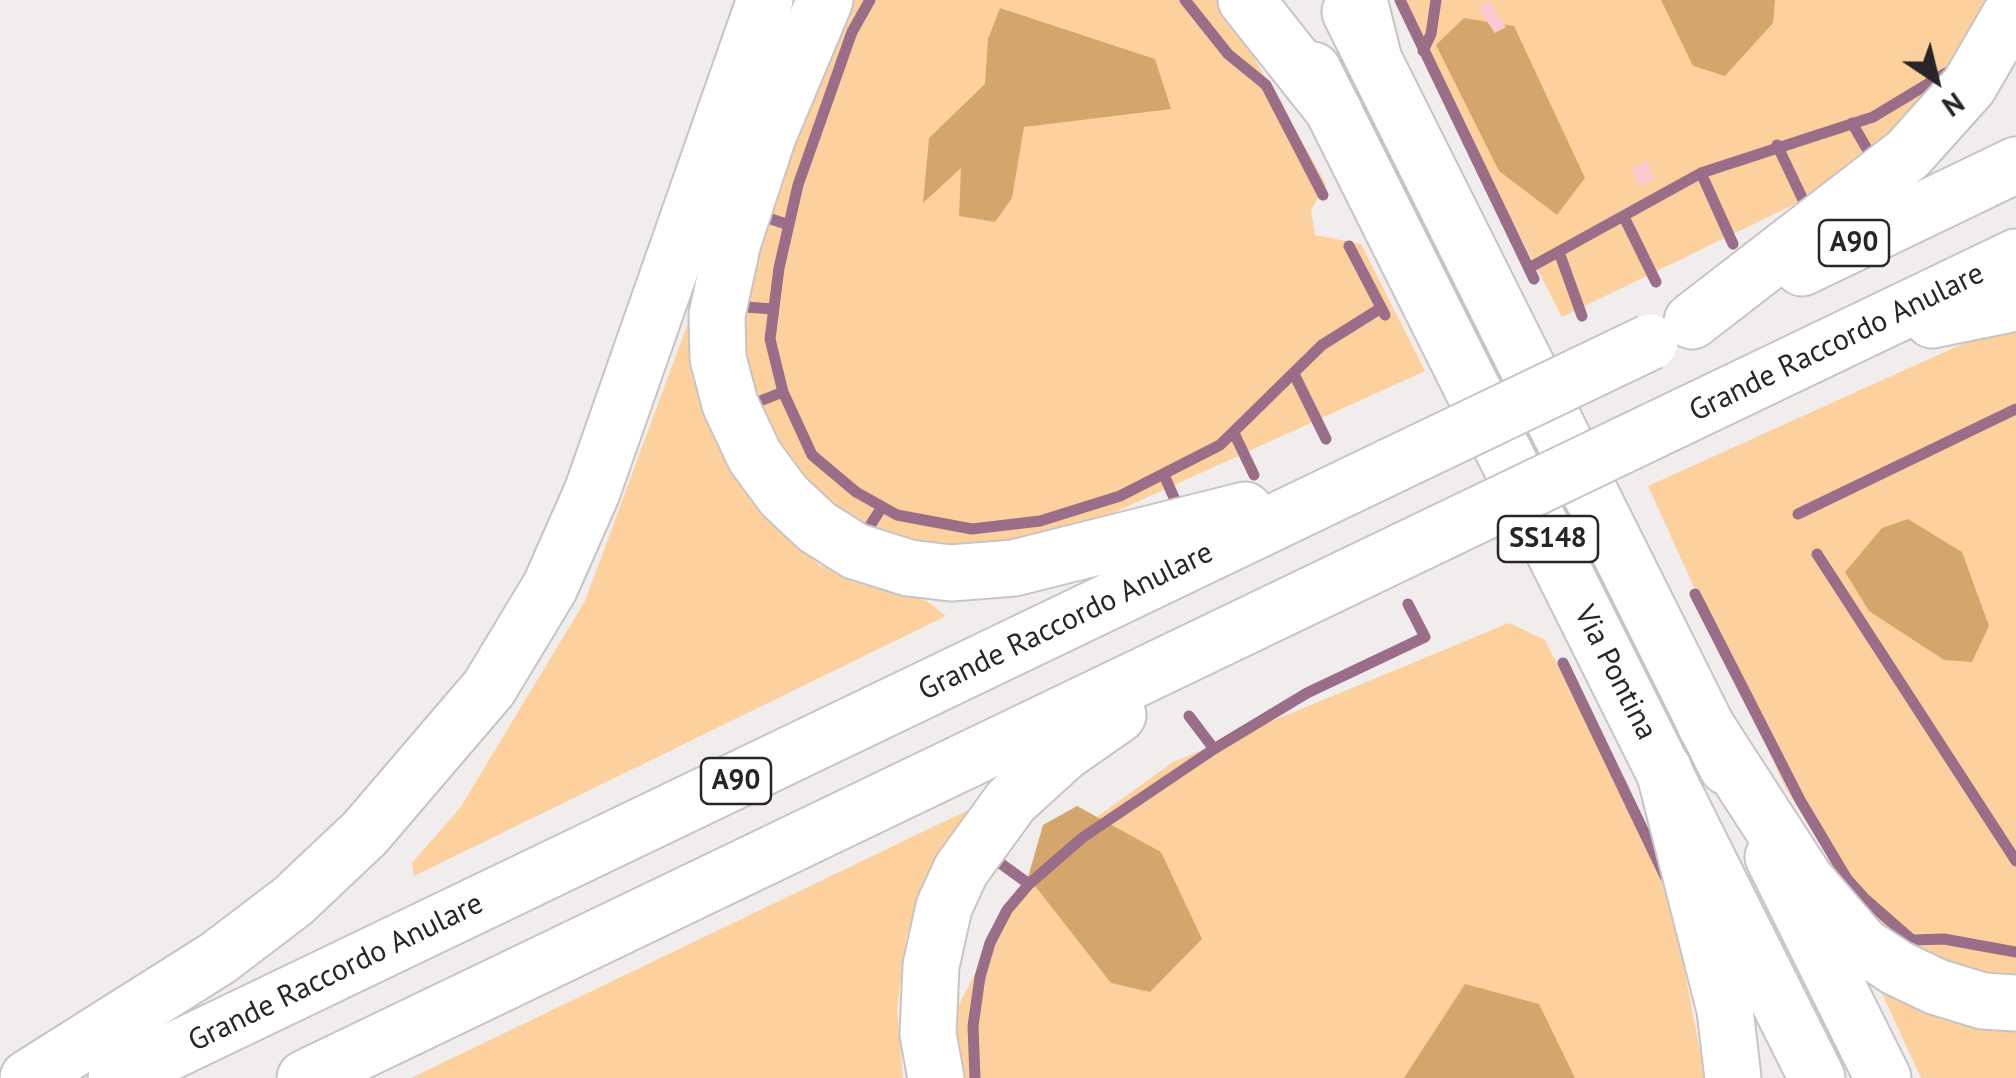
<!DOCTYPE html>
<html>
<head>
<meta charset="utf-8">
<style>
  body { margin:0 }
  #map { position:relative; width:2016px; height:1078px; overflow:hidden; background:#f1edec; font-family:"PT Sans",sans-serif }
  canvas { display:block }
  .north { position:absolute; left:1886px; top:30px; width:100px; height:100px; -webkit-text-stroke:8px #fff; paint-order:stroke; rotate:145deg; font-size:28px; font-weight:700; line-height:40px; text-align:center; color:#272525 }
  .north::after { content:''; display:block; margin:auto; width:35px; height:45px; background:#272525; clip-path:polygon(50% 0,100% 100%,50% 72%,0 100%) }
</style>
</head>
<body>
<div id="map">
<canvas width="2016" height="1078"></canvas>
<div class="north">N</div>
</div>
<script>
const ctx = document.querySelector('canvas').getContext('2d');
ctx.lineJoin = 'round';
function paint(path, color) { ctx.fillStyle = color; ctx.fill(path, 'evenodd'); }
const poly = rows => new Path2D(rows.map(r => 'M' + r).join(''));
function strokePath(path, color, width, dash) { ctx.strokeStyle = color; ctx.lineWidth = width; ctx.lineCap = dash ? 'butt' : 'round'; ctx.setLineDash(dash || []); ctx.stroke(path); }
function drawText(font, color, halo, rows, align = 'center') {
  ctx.font = font + ' "PT Sans",sans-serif'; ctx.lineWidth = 8; ctx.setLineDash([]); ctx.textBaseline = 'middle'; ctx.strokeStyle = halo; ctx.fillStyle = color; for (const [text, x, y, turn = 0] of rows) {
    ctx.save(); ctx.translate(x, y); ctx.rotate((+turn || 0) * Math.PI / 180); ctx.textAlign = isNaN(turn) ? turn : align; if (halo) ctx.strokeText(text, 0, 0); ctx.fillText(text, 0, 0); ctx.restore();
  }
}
const green = poly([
  [850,0,1221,0,1326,184,1311,210,1315,235,1361,244,1425,371,1040,546,964,555,863,532,800,477,768,423,748,370,739,298],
  [1398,0,2003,0,1932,111,1832,186,1562,317],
  [704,280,752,491,819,565,927,601,946,616,414,876,412,863,460,808,585,601],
  [2016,332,2016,987,1917,954,1867,913,1786,789,1648,486,1980,336],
  [1509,623,1545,640,1669,889,1705,1078,954,1078,955,1012,1018,893,1083,827,1173,762],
  [993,798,907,934,897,1008,903,1078,411,1078],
  [1869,965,2016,1029,2016,1078,1921,1078]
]);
const forest = poly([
  [1661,0,1775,0,1773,23,1725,76,1693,66],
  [1000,8,1155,59,1171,109,1024,127,1012,198,995,222,959,216,961,168,923,203,929,138,985,84,988,39],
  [1464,18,1514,26,1585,178,1557,215,1499,171,1436,45],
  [1908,519,1962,552,1989,626,1972,662,1944,660,1869,611,1845,572,1882,528],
  [1077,806,1161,852,1202,939,1150,992,1111,983,1028,877,1043,825],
  [1465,984,1539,1004,1575,1078,1404,1078]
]);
const stream = poly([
  [870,0,852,32,798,185,779,268,770,339,783,392,812,455,856,492,897,515,972,529,1040,521,1120,496,1220,445,1322,345,1381,308],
  [1185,0,1228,54,1266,85,1323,195],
  [1400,0,1534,279],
  [1423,51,1431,34,1436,0],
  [1852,123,1874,161],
  [1777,145,1806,206],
  [1701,173,1733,244],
  [1624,217,1656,282],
  [771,219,789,225],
  [1349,246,1385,315],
  [1559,252,1582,316],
  [1529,268,1701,173,1873,117,1946,73],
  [746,307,772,309],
  [1294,374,1326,439],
  [755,403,783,392],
  [1234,433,1254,475],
  [1164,475,1179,509],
  [1798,514,2016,409],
  [864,535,882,507],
  [1817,554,2016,861],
  [1695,594,1800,800,1847,879,1865,899,1912,940,1944,939,2016,952],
  [1563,663,1665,876],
  [1189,716,1214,749],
  [1000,863,1029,884],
  [975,1078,973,1026,980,977,990,943,1007,910,1029,884,1082,838,1214,749,1307,693,1425,637,1408,604]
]);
const building = poly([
  [1489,1,1506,27,1495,33,1478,8],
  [1647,161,1655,179,1640,186,1631,169]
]);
const trunk = poly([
  [1350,12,1727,767],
  [1313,70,1817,1078],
  [1773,857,1883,1078]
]);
const motorway = poly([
  [825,0,768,136,733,242,717,315,718,358,730,404,755,457,784,496,817,527,855,551,909,568,951,573,1014,568,1245,510],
  [1246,0,1334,111],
  [1359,0,1373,56],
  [1802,268,2016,165],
  [1932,320,2016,303],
  [1692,321,1908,154,1969,86,2016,5],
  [1684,416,2016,257],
  [1705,724,1806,880,1862,945,1897,968,1937,987,1983,1001,2016,1003],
  [1664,770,1725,1010,1733,1078],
  [28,1078,218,958,293,901,365,833,489,688,550,587,592,492,765,0],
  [116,1078,1391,466],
  [305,1078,1440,533],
  [936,1078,928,1034,931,966,944,907,961,870,1011,801,1065,752,1118,715]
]);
const motorwayBridge = poly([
  [1391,466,1650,342],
  [1440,533,1684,416]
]);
const shields = [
  [1854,243,70],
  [1548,539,100],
  [736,781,70]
];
const shieldNames = [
  ["A90",1854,243],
  ["SS148",1548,539],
  ["A90",736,781]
];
const streetNames = [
  ["Grande Raccordo Anulare",1837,343,-26],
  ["Grande Raccordo Anulare",1066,622,-26],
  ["Via Pontina",1615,673,63],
  ["Grande Raccordo Anulare",336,973,-26]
];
paint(green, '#fdd19e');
paint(forest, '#d5a66c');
strokePath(stream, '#9a6d88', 11);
paint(building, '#facad3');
strokePath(trunk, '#c8c4c4', 59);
strokePath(motorway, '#c8c4c4', 59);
strokePath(trunk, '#fff', 55);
strokePath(motorway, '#fff', 55);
strokePath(motorwayBridge, '#c8c4c4', 59, []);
strokePath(motorwayBridge, '#fff', 55);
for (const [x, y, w] of shields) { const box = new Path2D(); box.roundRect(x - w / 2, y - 23, w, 46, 8); ctx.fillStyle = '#fff'; ctx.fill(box); strokePath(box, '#272525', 2.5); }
drawText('bold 28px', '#272525', null, shieldNames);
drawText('30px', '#272525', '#fff', streetNames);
</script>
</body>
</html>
